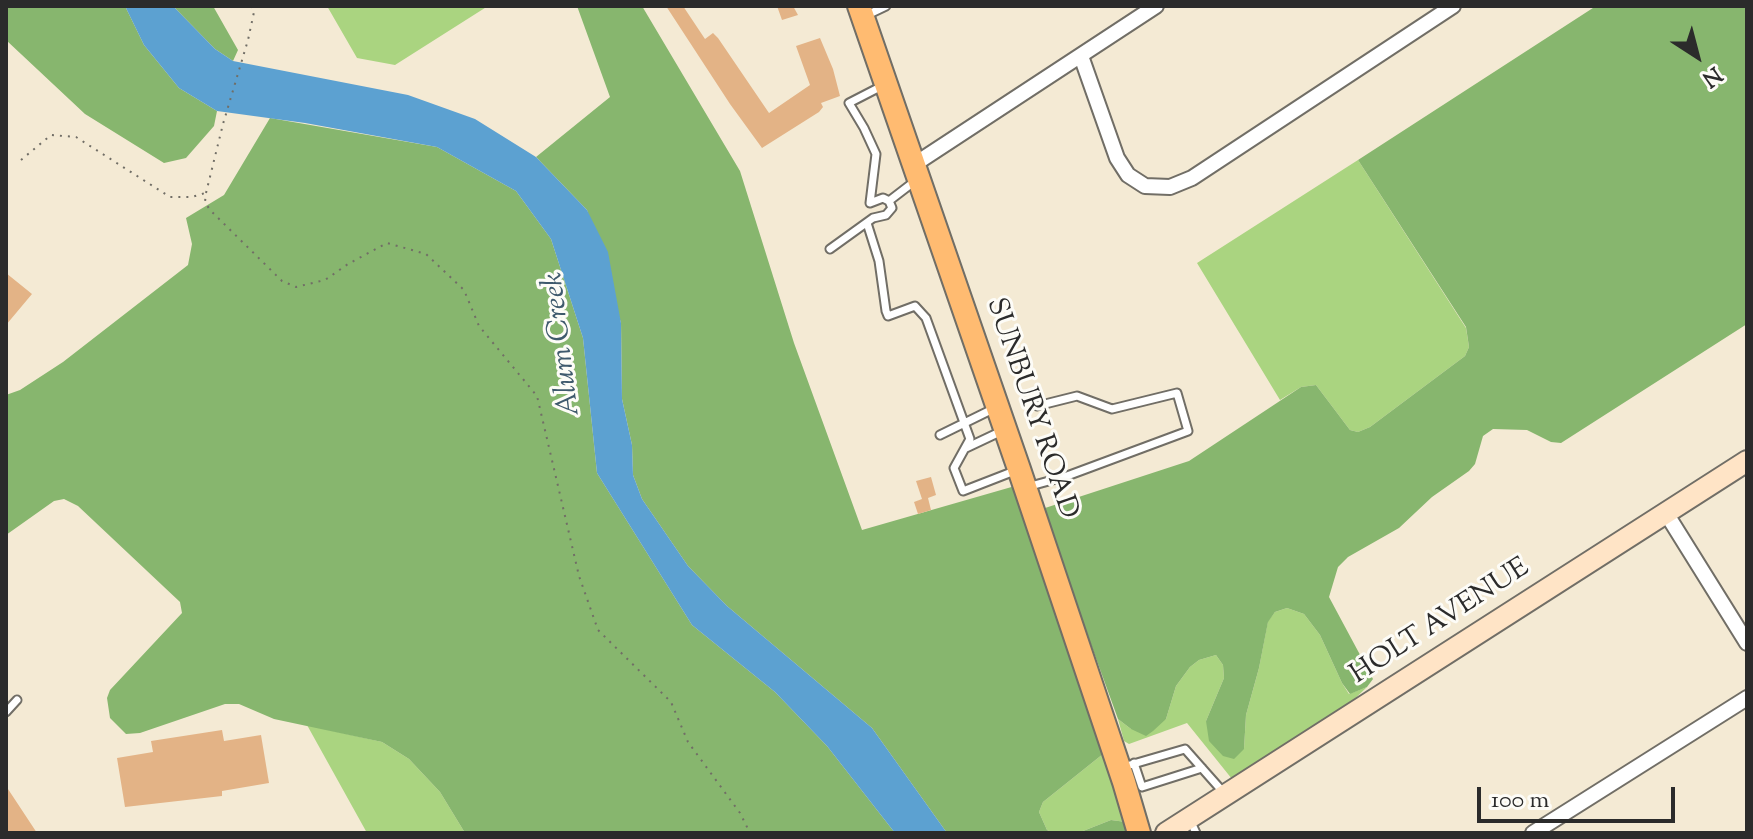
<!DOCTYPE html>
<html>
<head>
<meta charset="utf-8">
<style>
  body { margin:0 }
  #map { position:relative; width:1753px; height:839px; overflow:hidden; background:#f4ead4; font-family:"Sorts Mill Goudy",serif }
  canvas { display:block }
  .frame { position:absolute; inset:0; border:8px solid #2b2b2b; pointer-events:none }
  .north { position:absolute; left:1657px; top:16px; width:80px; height:80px; -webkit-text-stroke:6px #fdfcf7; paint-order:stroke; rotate:144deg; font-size:22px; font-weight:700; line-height:32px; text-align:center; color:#2b2b2b }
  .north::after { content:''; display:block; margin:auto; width:28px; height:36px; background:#2b2b2b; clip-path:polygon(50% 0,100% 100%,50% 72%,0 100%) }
  .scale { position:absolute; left:1477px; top:787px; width:198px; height:36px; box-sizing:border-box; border:4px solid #2b2b2b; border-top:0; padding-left:10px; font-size:24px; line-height:28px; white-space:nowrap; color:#2b2b2b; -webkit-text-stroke:6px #fdfcf7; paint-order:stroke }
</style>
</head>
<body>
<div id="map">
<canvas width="1753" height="839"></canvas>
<div class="frame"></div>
<div class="north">N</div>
<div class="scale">100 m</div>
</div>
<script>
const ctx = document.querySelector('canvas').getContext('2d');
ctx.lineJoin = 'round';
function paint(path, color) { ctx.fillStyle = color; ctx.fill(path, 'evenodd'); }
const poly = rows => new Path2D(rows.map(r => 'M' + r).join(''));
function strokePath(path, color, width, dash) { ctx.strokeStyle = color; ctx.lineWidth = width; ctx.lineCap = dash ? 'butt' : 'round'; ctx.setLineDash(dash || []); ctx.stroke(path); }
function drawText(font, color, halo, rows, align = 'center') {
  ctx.font = font + ' "Sorts Mill Goudy",serif'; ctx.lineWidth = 6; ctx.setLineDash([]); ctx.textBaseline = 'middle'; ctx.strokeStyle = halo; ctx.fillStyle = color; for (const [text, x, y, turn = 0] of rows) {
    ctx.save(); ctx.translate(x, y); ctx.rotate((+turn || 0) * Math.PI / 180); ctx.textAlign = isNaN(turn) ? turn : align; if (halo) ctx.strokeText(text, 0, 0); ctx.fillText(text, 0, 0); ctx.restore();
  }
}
const green = poly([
  [327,6,488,6,395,65,357,58],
  [1358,160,1466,328,1469,347,1465,356,1370,427,1358,432,1350,430,1316,385,1301,387,1280,400,1197,263],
  [1287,608,1304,614,1320,635,1342,683,1349,694,1367,687,1344,709,1232,779,1187,723,1129,744,1124,741,1118,719,1131,729,1166,719,1176,686,1190,667,1199,660,1216,655,1223,665,1224,678,1206,721,1244,749,1246,715,1259,668,1268,621,1275,612],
  [307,725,382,742,409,759,440,792,465,833,367,833],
  [1103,754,1126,822,1111,820,1078,833,1053,833,1047,830,1039,812,1043,802]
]);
const forest = poly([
  [6,6,125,6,144,45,179,88,217,111,214,126,186,158,164,163,85,114,6,40],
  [173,6,213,6,238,50,233,61,215,49],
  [577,6,642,6,740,171,794,343,862,530,1015,486,1103,746,1103,754,1043,802,1039,812,1047,830,1053,833,947,833,872,728,727,606,688,566,642,499,633,475,632,445,622,399,621,323,587,210,536,157,610,97],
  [1596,6,1747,6,1747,324,1561,443,1551,442,1527,430,1493,429,1483,436,1475,464,1469,471,1432,497,1399,528,1348,557,1338,567,1329,597,1373,679,1367,687,1350,694,1342,683,1320,635,1304,614,1287,608,1275,612,1268,622,1259,668,1246,715,1244,749,1234,759,1223,756,1209,741,1206,721,1224,678,1223,665,1216,655,1199,660,1190,667,1176,686,1166,719,1153,731,1146,736,1131,729,1118,719,1042,509,1189,461,1301,387,1316,385,1350,430,1358,432,1370,427,1465,356,1469,347,1466,327,1358,160],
  [270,118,437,147,516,191,551,239,583,338,597,473,692,625,775,692,827,746,895,833,465,833,440,792,409,759,382,742,274,719,239,704,225,704,140,733,126,734,110,718,107,698,110,690,182,613,180,602,78,506,64,499,54,501,6,535,6,395,20,390,63,362,188,265,192,244,186,218,224,195],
  [1111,820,1126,822,1130,833,1078,833]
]);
const water = poly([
  [125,6,173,6,215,49,233,61,408,95,475,119,536,157,587,210,608,252,621,323,622,399,632,445,633,475,642,499,688,566,727,606,872,728,947,833,895,833,827,746,775,692,692,625,597,473,583,338,551,239,516,191,437,147,305,123,217,111,179,88,144,45]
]);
const building = poly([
  [666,6,683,6,705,39,713,33,718,38,769,113,810,85,796,46,820,38,833,69,840,96,821,103,823,107,819,112,762,148,730,104],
  [777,6,793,6,798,15,782,20],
  [6,273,32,294,6,325],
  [931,477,936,495,928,498,931,510,918,514,914,502,922,499,916,481],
  [222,730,224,741,261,735,269,783,222,791,222,796,125,807,117,758,153,752,151,741],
  [6,786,37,833,6,833]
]);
const path = poly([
  [251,6,254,12,248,40,223,124,206,193,205,202,210,210,282,281,296,287,325,280,348,264,387,243,426,254,464,290,479,326,537,396,579,576,598,630,671,702,688,742,740,813,750,833],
  [21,160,51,135,76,137,170,197,192,197,205,193]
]);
const lane = poly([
  [865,16,886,6],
  [882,86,849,103,864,128,876,154,870,203,883,198,889,201],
  [867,223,879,261,886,311,888,316,915,306,926,318,970,439,954,468,963,491,1017,470],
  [830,249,873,218,886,215,892,208,889,201,915,181],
  [940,435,995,408],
  [966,448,1004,430],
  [1027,487,1067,476,1188,431,1177,393,1112,409,1077,396,1037,406],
  [6,712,17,700],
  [1134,763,1142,787,1202,768],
  [1123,767,1185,749,1224,793],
  [1190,820,1196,833]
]);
const street = poly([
  [1081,56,1117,158,1128,175,1145,186,1170,187,1192,178,1453,6],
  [915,164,1156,6],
  [1666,513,1747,643],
  [1533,833,1747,698]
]);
const secondary = poly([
  [1166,833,1747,461]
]);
const primary = poly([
  [859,6,1019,469,1124,782,1139,833]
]);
const streetNames = [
  ["SUNBURY ROAD",1030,409,71],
  ["HOLT AVENUE",1441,623,-33]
];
const waterNames = [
  ["Alum Creek",564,344,-97]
];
paint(green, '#aad480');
paint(forest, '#87b66e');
paint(water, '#5ca1d1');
paint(building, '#e3b386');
strokePath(lane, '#716e66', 11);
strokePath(street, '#716e66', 18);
strokePath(secondary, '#716e66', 24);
strokePath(primary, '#716e66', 26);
strokePath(path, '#716e66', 2, [2, 6]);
strokePath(lane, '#fff', 7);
strokePath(street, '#fff', 14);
strokePath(secondary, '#ffe4c6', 20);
strokePath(primary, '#ffbb71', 22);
drawText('28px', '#2b2b2b', '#fdfcf7', streetNames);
drawText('italic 30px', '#3f5a6d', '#fdfcf7', waterNames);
</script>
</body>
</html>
